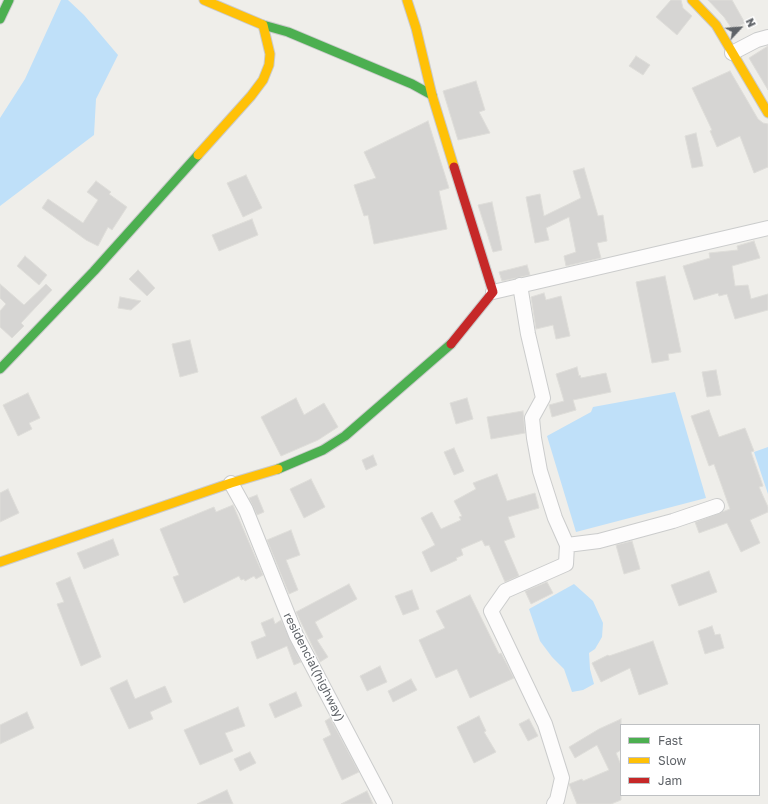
<!DOCTYPE html>
<html>
<head>
<meta charset="utf-8">
<style>
  body { margin:0 }
  #map { position:relative; width:768px; height:804px; overflow:hidden; background:#efeeea; font-family:"Golos Text",sans-serif }
  canvas { display:block }
  .legend { position:absolute; left:620px; top:724px; width:140px; height:72px; box-sizing:border-box; background:#fff; border:1px solid #bfc1c3; margin:0; padding:5px 7px; list-style:none; font-size:12px; color:#5f6368 }
  .legend li { display:flex; align-items:center; gap:8px; height:20px }
  .legend b { width:20px; border:1px solid #bfc1c3 }
  .north { position:absolute; left:720px; top:8px; width:40px; height:40px; -webkit-text-stroke:3px #fff; paint-order:stroke; rotate:64deg; font-size:11px; font-weight:700; line-height:16px; text-align:center; color:#5f6368 }
  .north::after { content:''; display:block; margin:auto; width:14px; height:18px; background:#5f6368; clip-path:polygon(50% 0,100% 100%,50% 72%,0 100%) }
</style>
</head>
<body>
<div id="map">
<canvas width="768" height="804"></canvas>
<ul class="legend">
<li><b style="height:5px;background:#4caf50"></b>Fast</li>
<li><b style="height:5px;background:#ffc107"></b>Slow</li>
<li><b style="height:5px;background:#c62828"></b>Jam</li>
</ul>
<div class="north">N</div>
</div>
<script>
const ctx = document.querySelector('canvas').getContext('2d');
ctx.lineJoin = 'round';
function paint(path, color) { ctx.fillStyle = color; ctx.fill(path, 'evenodd'); }
const poly = rows => new Path2D(rows.map(r => 'M' + r).join(''));
function strokePath(path, color, width, dash) { ctx.strokeStyle = color; ctx.lineWidth = width; ctx.lineCap = dash ? 'butt' : 'round'; ctx.setLineDash(dash || []); ctx.stroke(path); }
function drawText(font, color, halo, rows, align = 'center') {
  ctx.font = font + ' "Golos Text",sans-serif'; ctx.lineWidth = 3; ctx.setLineDash([]); ctx.textBaseline = 'middle'; ctx.strokeStyle = halo; ctx.fillStyle = color; for (const [text, x, y, turn = 0] of rows) {
    ctx.save(); ctx.translate(x, y); ctx.rotate((+turn || 0) * Math.PI / 180); ctx.textAlign = isNaN(turn) ? turn : align; if (halo) ctx.strokeText(text, 0, 0); ctx.fillText(text, 0, 0); ctx.restore();
  }
}
const water = poly([
  [61,0,68,0,84,15,118,55,96,99,94,135,0,206,0,118,25,79],
  [675,392,706,498,576,532,547,436,591,412,593,407],
  [768,447,768,494,754,452],
  [574,584,593,601,603,623,602,637,595,649,589,653,590,669,594,684,583,690,572,692,564,669,552,657,540,641,529,609]
]);
const building = poly([
  [671,0,681,0,683,8,692,16,677,35,656,17,671,0],
  [708,0,732,0,745,23,732,29,724,17,708,0],
  [768,46,768,90,749,58,768,46],
  [636,56,650,65,643,75,629,66,636,56],
  [730,71,758,119,763,123,768,124,768,167,754,173,740,136,717,147,710,131,712,130,692,88,730,71],
  [476,81,485,110,479,112,490,133,458,140,443,91,476,81],
  [428,121,449,188,439,191,447,229,374,244,368,215,364,216,354,185,376,178,364,152,428,121],
  [696,133,703,166,692,168,685,136,696,133],
  [584,168,598,216,603,215,607,241,597,243,601,258,566,266,564,256,576,252,569,217,546,228,549,240,535,243,526,197,540,194,544,216,581,198,573,171,584,168],
  [246,175,262,208,243,217,227,183,246,175],
  [96,181,111,192,109,194,127,207,112,230,108,227,98,246,86,240,42,208,48,199,83,223,98,200,87,192,96,181],
  [492,202,502,250,493,252,478,205,492,202],
  [252,219,258,235,219,251,212,235,252,219],
  [754,241,760,258,732,266,735,286,748,285,751,299,768,294,768,310,735,319,727,294,719,296,718,293,694,300,683,266,710,258,709,253,738,250,737,246,754,241],
  [25,256,47,275,39,285,17,266,25,256],
  [527,265,530,275,502,281,499,272,527,265],
  [138,270,155,288,147,296,129,279,138,270],
  [665,276,681,352,668,354,669,360,652,363,636,282,665,276],
  [0,284,24,305,46,284,52,290,21,323,24,326,12,338,0,327,0,311,6,304,0,298,0,284],
  [544,293,546,300,561,296,570,336,556,339,553,325,536,329,531,297,544,293],
  [120,297,141,301,131,310,118,308,120,297],
  [190,340,198,372,180,377,172,344,190,340],
  [577,367,579,376,580,375,581,378,606,373,611,392,573,400,576,410,552,417,549,405,564,401,556,374,577,367],
  [716,370,721,395,707,397,702,372,716,370],
  [28,393,40,418,29,423,32,429,18,436,3,405,28,393],
  [296,398,304,415,324,403,338,427,318,440,281,456,261,417,296,398],
  [467,398,473,419,456,424,450,403,467,398],
  [709,410,719,437,745,428,754,451,751,452,763,486,759,487,768,507,768,512,750,520,760,543,741,552,727,523,699,533,695,522,730,509,714,464,709,466,691,416,709,410],
  [523,411,525,433,491,439,487,417,523,411],
  [454,448,464,471,454,475,444,452,454,448],
  [373,455,377,465,366,470,362,460,373,455],
  [497,474,507,501,535,493,539,508,508,517,515,537,504,541,519,576,505,582,489,545,485,546,482,540,461,549,463,555,456,558,457,560,431,572,422,552,435,545,421,518,432,512,441,529,461,520,459,517,462,516,454,501,476,489,473,483,497,474],
  [311,479,325,507,304,518,290,489,311,479],
  [8,489,19,513,0,522,0,493,8,489],
  [257,495,264,512,257,515,249,498,257,495],
  [233,505,263,575,256,579,254,576,245,581,244,579,241,580,239,576,184,603,173,577,179,575,160,529,214,507,216,512,233,505],
  [291,530,300,555,286,560,298,590,289,594,267,540,291,530],
  [113,539,119,555,84,569,77,553,113,539],
  [632,541,640,569,624,574,616,545,632,541],
  [709,571,717,592,679,606,671,585,709,571],
  [70,577,101,657,81,666,57,604,64,602,56,583,70,577],
  [547,582,553,593,531,604,525,591,547,582],
  [349,584,357,599,315,622,323,637,317,640,328,657,320,662,296,612,349,584],
  [412,590,419,609,403,615,395,596,412,590],
  [470,595,499,654,501,653,514,678,470,698,457,669,436,678,419,640,445,628,436,611,470,595],
  [273,618,275,624,281,620,301,662,294,665,287,646,257,659,251,642,266,636,261,623,273,618],
  [712,626,715,635,720,634,724,648,705,654,698,631,712,626],
  [653,641,668,684,639,695,630,668,601,682,592,663,608,655,609,656,653,641],
  [380,666,387,682,367,691,360,676,380,666],
  [411,679,417,690,393,702,388,691,411,679],
  [127,680,135,699,165,686,172,702,150,712,153,719,129,729,110,688,127,680],
  [296,692,302,706,275,718,269,704,296,692],
  [238,707,245,726,225,733,233,751,200,765,184,730,238,707],
  [27,712,34,728,0,744,0,725,27,712],
  [479,716,486,731,484,732,496,752,474,763,457,727,479,716],
  [330,718,359,772,342,780,323,739,331,735,325,721,330,718],
  [529,719,538,736,528,741,519,724,529,719],
  [621,719,621,750,616,753,621,765,621,800,611,804,577,804,569,784,582,779,583,781,609,770,597,745,575,758,569,747,599,729,621,719],
  [250,752,256,763,240,771,234,759,250,752],
  [227,790,233,804,197,804,227,790],
  [367,791,373,804,341,804,367,791]
]);
const street = poly([
  [732,53,757,40,768,37],
  [520,285,528,334,543,398,532,418,534,438,540,471,555,518,567,545,566,564,505,591,491,611,545,724,562,778,557,800,554,804],
  [493,292,768,228],
  [231,483,246,510,296,635,385,804],
  [567,545,599,541,673,521,717,506]
]);
const fast = poly([
  [0,19,9,0],
  [263,25,288,32,412,84,432,95],
  [0,369,94,271,198,155],
  [278,469,323,450,345,436,451,344]
]);
const slow = poly([
  [407,0,416,28,432,95,454,167],
  [692,0,716,25,768,113],
  [198,155,251,96,263,80,269,65,270,54,263,25,204,0],
  [0,562,231,483,278,469]
]);
const jam = poly([
  [451,344,493,292,454,167]
]);
const streetNames = [
  ["residencial(highway)",314,667,63]
];
paint(water, '#bfe0f9');
paint(building, '#d6d5d3');
strokePath(building, '#deddd9', 1);
strokePath(street, '#cbcccc', 16);
strokePath(fast, '#cacacb', 11);
strokePath(slow, '#cacacb', 11);
strokePath(jam, '#cacacb', 11);
strokePath(street, '#fdfcfc', 14);
strokePath(fast, '#4caf50', 9);
strokePath(slow, '#ffc107', 9);
strokePath(jam, '#c62828', 9);
drawText('12px', '#5f6368', '#fff', streetNames);
</script>
</body>
</html>
